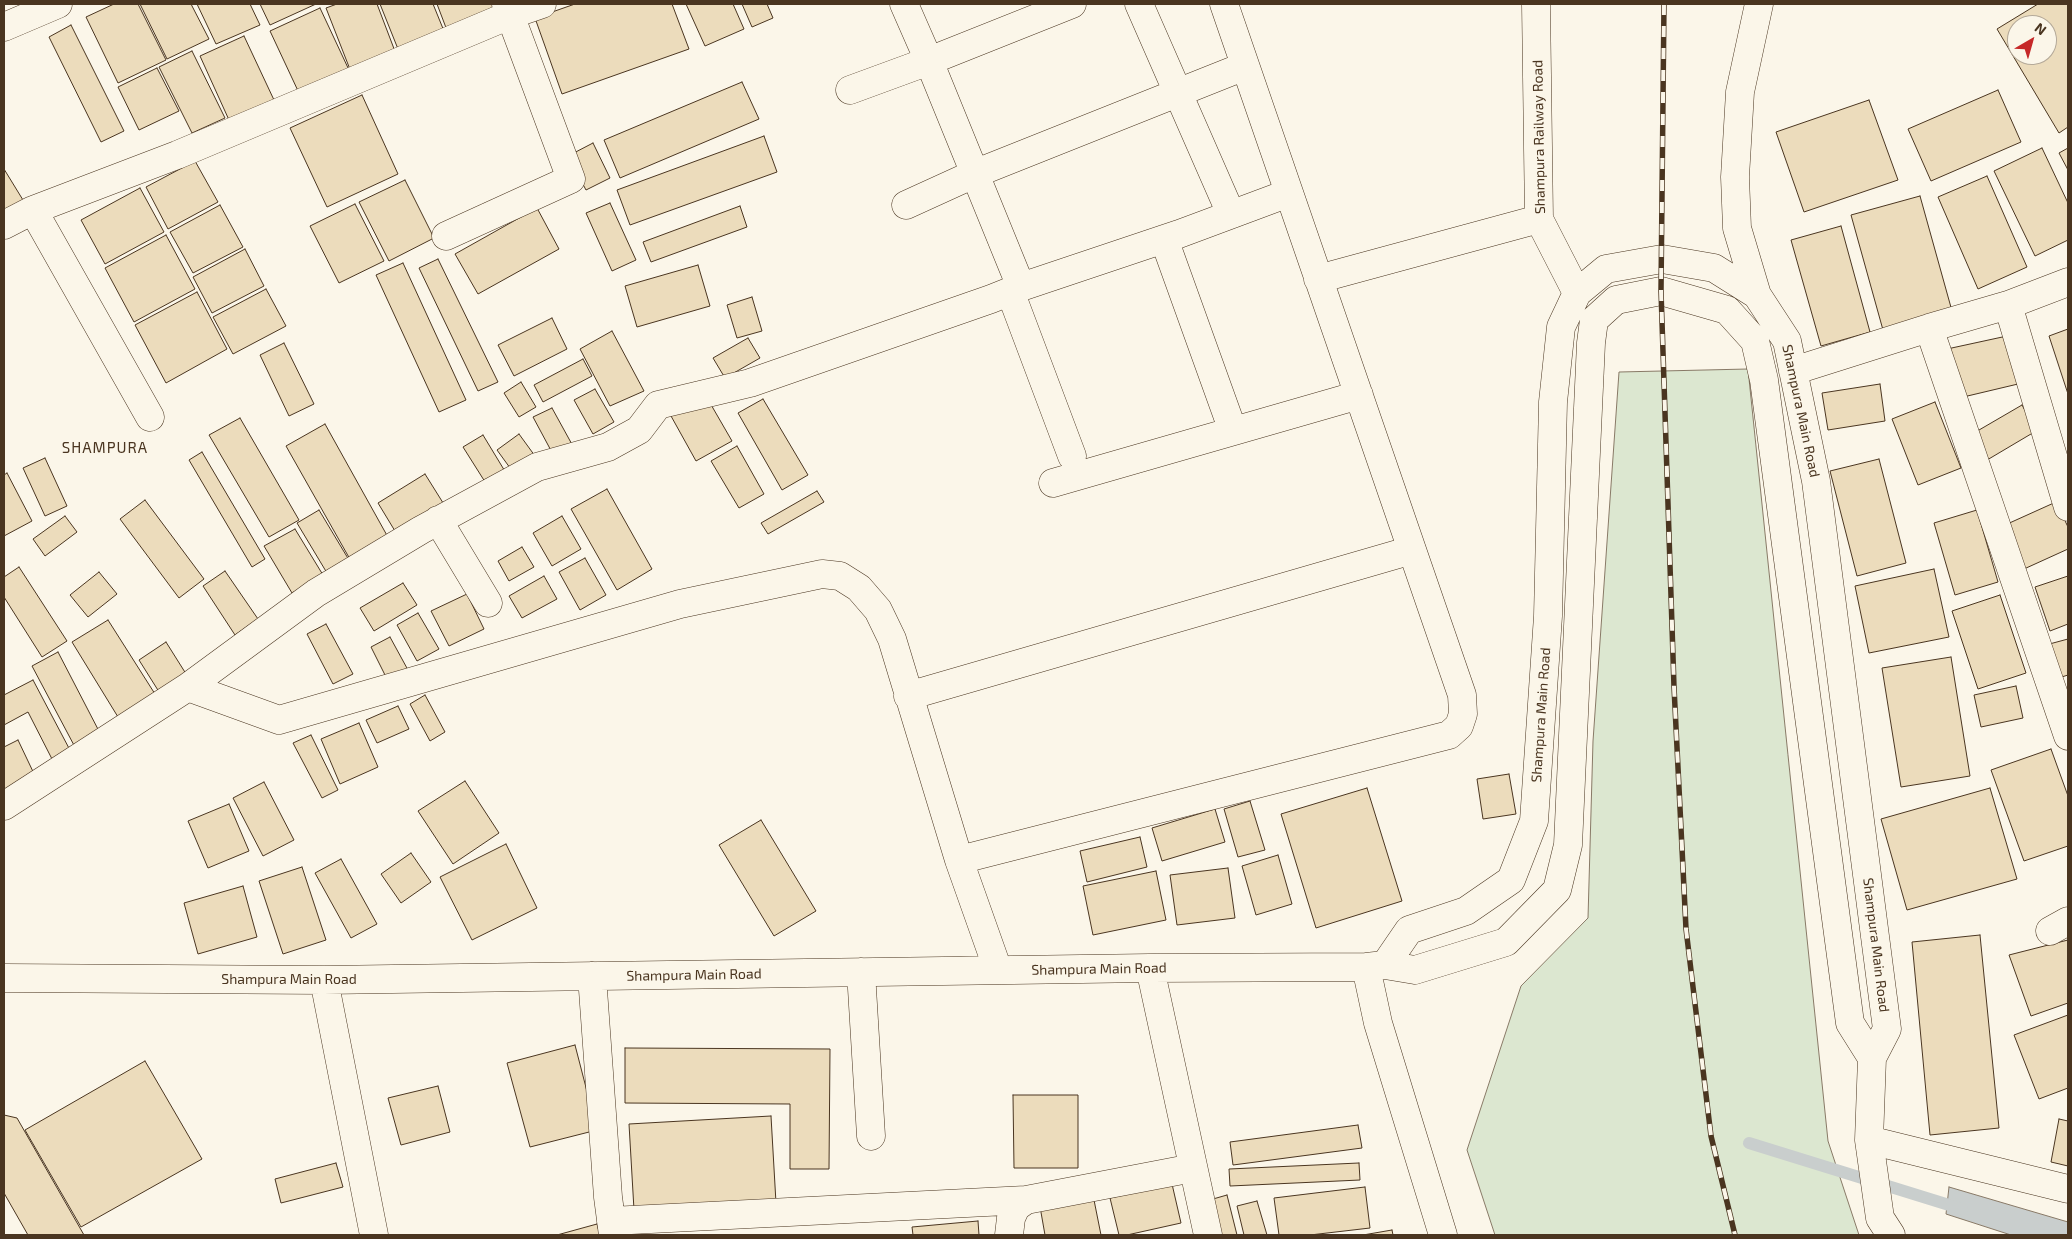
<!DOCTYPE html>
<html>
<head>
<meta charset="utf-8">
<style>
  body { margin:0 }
  #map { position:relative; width:2072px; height:1239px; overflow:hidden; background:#fbf6e9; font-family:"Exo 2",sans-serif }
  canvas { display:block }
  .frame { position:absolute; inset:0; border:5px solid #4a3520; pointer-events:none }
  .north { position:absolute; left:2007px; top:15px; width:50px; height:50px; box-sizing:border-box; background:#fbf6e9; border:1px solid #b4a999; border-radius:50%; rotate:38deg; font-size:14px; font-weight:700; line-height:20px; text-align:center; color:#4a3520 }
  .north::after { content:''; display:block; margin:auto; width:18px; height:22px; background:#c62828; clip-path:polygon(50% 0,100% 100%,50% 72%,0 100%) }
</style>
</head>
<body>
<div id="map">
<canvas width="2072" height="1239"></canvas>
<div class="frame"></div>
<div class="north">N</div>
</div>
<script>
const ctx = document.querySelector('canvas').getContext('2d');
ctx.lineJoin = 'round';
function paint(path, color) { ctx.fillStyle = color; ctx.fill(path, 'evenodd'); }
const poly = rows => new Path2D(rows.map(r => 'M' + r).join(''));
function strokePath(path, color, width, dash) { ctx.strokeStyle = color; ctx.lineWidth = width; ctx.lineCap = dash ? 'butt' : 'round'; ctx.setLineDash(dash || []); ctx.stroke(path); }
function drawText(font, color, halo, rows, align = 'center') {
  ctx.font = font + ' "Exo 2",sans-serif'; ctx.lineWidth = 4; ctx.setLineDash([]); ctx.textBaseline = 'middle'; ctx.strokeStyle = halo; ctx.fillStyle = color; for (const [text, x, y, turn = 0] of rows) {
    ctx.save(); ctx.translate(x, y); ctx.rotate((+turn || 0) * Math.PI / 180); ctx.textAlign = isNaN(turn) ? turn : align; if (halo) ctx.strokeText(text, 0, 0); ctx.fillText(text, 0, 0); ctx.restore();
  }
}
const green = poly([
  [1748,369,1828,1141,1859,1235,1495,1235,1467,1150,1521,986,1588,918,1593,741,1619,372,1748,369]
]);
const water = poly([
  [1949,1187,2068,1222,2068,1235,2011,1235,1946,1214,1949,1187]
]);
const stream = poly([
  [1749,1143,1962,1209]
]);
const building = poly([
  [114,4,138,4,166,60,118,83,86,17,114,4],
  [140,4,191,4,209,39,167,59,140,4],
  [197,4,250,4,260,25,216,44,197,4],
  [260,4,316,4,270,25,260,4],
  [337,4,377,4,396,54,351,72,326,8,337,4],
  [380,4,433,4,446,36,400,54,380,4],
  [437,4,492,4,496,15,448,33,437,4],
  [575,4,672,4,689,49,562,94,535,18,575,4],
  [686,4,733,4,744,29,705,46,686,4],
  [742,4,767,4,773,18,752,27,742,4],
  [2038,4,2067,4,2068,5,2068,127,2059,133,1997,29,2038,4],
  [2017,25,2047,25,2047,55,2017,55,2017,25],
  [320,8,349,70,299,93,270,31,320,8],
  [71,25,124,131,101,142,49,37,71,25],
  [244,36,274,100,229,120,200,56,244,36],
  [192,51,225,118,192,133,159,67,192,51],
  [157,68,179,111,139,130,118,87,157,68],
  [742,82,759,119,620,178,604,140,742,82],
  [1998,90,2021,142,1931,181,1908,129,1998,90],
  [362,95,398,174,327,207,290,128,362,95],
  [1869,100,1898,180,1804,212,1776,132,1869,100],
  [764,136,777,172,630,225,617,190,764,136],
  [593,143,610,178,586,190,568,156,593,143],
  [2042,148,2068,203,2068,240,2035,256,1994,171,2042,148],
  [2068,148,2068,170,2059,153,2068,148],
  [195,161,218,202,168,229,146,187,195,161],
  [4,169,23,200,4,212,4,169],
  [1987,176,2027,267,1978,289,1938,197,1987,176],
  [405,180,434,238,389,261,359,202,405,180],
  [140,188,164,232,105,264,81,220,140,188],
  [1920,196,1952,311,1883,330,1851,215,1920,196],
  [610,203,636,260,612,271,586,213,610,203],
  [355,204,384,261,339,283,310,226,355,204],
  [220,205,243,247,193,273,170,232,220,205],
  [740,206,747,227,651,262,643,242,740,206],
  [537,208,559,249,478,294,455,254,537,208],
  [1841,226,1870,332,1821,346,1791,240,1841,226],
  [166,235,195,289,134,322,105,268,166,235],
  [245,249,264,286,212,313,193,277,245,249],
  [438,259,498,382,478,391,419,268,438,259],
  [403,263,466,400,439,412,376,275,403,263],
  [698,265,710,306,637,327,625,286,698,265],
  [266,289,286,326,233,354,213,317,266,289],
  [197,292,227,349,166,383,135,325,197,292],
  [752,297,762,331,737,338,727,305,752,297],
  [552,318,567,349,514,376,498,345,552,318],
  [2068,329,2068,394,2049,336,2068,329],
  [612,331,644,391,610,406,580,349,612,331],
  [2007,336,2018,384,1959,398,1947,349,2007,336],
  [748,338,760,358,725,378,713,358,748,338],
  [284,343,314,404,289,416,260,355,284,343],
  [583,359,592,376,543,402,534,385,583,359],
  [521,382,536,407,519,417,504,393,521,382],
  [1880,384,1885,421,1828,430,1822,393,1880,384],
  [595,389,614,422,593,434,574,400,595,389],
  [706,396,732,441,696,461,671,416,706,396],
  [763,399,808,475,782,490,738,413,763,399],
  [1935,402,1961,468,1918,485,1892,419,1935,402],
  [2022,405,2036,431,1982,463,1967,437,2022,405],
  [552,408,574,448,555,458,533,417,552,408],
  [240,418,299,520,269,537,209,435,240,418],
  [325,424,389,539,351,561,286,446,325,424],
  [519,434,535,456,513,472,497,450,519,434],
  [483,435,506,473,487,485,463,447,483,435],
  [737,446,764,494,739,508,711,461,737,446],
  [202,452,265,559,252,567,189,460,202,452],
  [45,458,67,506,45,516,23,468,45,458],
  [1879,459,1906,563,1857,576,1830,471,1879,459],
  [7,473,32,521,4,536,4,475,7,473],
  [425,474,445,506,398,536,378,503,425,474],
  [607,489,652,569,617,590,571,509,607,489],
  [817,491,824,502,768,534,761,523,817,491],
  [145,500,204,579,179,598,120,519,145,500],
  [2056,502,2068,527,2068,549,2024,569,2005,525,2056,502],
  [319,510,349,560,327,573,297,523,319,510],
  [1977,510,1998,582,1955,595,1934,523,1977,510],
  [65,516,77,532,45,556,33,539,65,516],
  [562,516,581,549,552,566,533,533,562,516],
  [295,529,323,575,292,593,264,546,295,529],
  [522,547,534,567,509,581,498,561,522,547],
  [585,558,606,595,580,610,559,572,585,558],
  [19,567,67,641,42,657,4,597,4,577,19,567],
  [1934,569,1949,637,1869,653,1855,586,1934,569],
  [225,571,258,619,235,635,203,586,225,571],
  [99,572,117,594,88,617,70,595,99,572],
  [544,576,557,599,522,618,509,596,544,576],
  [2068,576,2068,624,2050,631,2035,587,2068,576],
  [403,583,417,605,374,631,360,608,403,583],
  [467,594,484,629,449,646,431,611,467,594],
  [2000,595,2026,673,1978,689,1952,611,2000,595],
  [418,613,439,649,417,661,397,625,418,613],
  [108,620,155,694,118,717,72,642,108,620],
  [326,624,353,674,333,684,307,634,326,624],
  [390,637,408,670,388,681,371,647,390,637],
  [2068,639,2068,675,2052,680,2042,646,2068,639],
  [166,642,188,677,161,695,139,660,166,642],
  [58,652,101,735,76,749,32,666,58,652],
  [1951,657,1970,776,1901,787,1882,668,1951,657],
  [33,680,71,752,53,761,28,712,4,725,4,695,33,680],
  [2016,686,2023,718,1981,727,1974,695,2016,686],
  [425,695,445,732,430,741,410,704,425,695],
  [398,706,409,729,377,743,366,720,398,706],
  [359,723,378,767,340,784,321,739,359,723],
  [311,735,338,790,322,798,293,743,311,735],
  [18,740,37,780,4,796,4,747,18,740],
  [2051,749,2068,796,2068,846,2024,861,1991,770,2051,749],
  [1509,774,1516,814,1483,819,1477,779,1509,774],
  [465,781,499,833,453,864,418,811,465,781],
  [264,782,294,840,263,856,233,798,264,782],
  [1367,788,1402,901,1316,928,1281,814,1367,788],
  [1990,788,2017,879,1907,910,1881,819,1990,788],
  [1250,801,1265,850,1238,857,1224,809,1250,801],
  [229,804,249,851,208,868,188,821,229,804],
  [1215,809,1225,842,1162,861,1152,828,1215,809],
  [761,820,816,911,774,936,719,845,761,820],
  [1140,837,1147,867,1087,882,1080,851,1140,837],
  [506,844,537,908,472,940,440,877,506,844],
  [411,853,431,882,401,903,381,874,411,853],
  [1278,855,1292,904,1256,915,1242,866,1278,855],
  [341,859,377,924,351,938,315,873,341,859],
  [302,867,326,940,283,954,259,881,302,867],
  [1228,868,1235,918,1177,925,1170,875,1228,868],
  [1156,871,1166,920,1093,935,1083,886,1156,871],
  [243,886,257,937,198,954,184,903,243,886],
  [1980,935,1999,1128,1930,1135,1912,942,1980,935],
  [2068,940,2068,1003,2031,1016,2009,955,2068,940],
  [2068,1015,2068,1088,2039,1099,2014,1035,2068,1015],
  [575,1045,597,1130,530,1147,507,1063,575,1045],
  [625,1048,830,1049,829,1169,790,1169,790,1104,625,1103,625,1048],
  [145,1061,202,1159,81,1227,25,1130,145,1061],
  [438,1086,450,1132,401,1145,388,1098,438,1086],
  [1013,1095,1078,1095,1078,1168,1014,1168,1013,1095],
  [4,1115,17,1118,84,1235,28,1235,4,1193,4,1115],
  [771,1116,776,1203,634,1210,629,1124,771,1116],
  [2059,1119,2068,1121,2068,1166,2051,1162,2059,1119],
  [1358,1125,1362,1148,1233,1165,1230,1142,1358,1125],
  [336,1163,343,1187,281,1203,275,1179,336,1163],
  [1359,1163,1360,1180,1230,1186,1229,1169,1359,1163],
  [1172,1184,1181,1223,1127,1235,1119,1235,1110,1198,1172,1184],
  [1365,1187,1370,1228,1310,1235,1279,1235,1274,1198,1365,1187],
  [1092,1190,1101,1235,1045,1235,1039,1201,1092,1190],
  [1227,1195,1237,1235,1214,1235,1206,1201,1227,1195],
  [1257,1201,1267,1235,1244,1235,1237,1206,1257,1201],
  [978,1221,979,1235,913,1235,912,1227,978,1221],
  [597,1224,600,1235,557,1235,597,1224],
  [1392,1230,1393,1235,1363,1235,1392,1230]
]);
const minor = poly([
  [904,4,929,61,1021,287],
  [1139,4,1231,214],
  [1536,4,1539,219,1577,293],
  [4,27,58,4],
  [850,90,929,61,1072,4],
  [906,205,974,174,1245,66],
  [4,225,33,210],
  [446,236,571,179,506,4],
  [1164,239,1233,431],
  [1318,279,1539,219],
  [1010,291,1072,456],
  [1757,295,1737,228,1735,177,1740,92,1759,4],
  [2008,305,2068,507],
  [1929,328,2068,736],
  [1793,371,1929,328,2008,305,2068,282],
  [150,417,33,210,177,155,510,15,542,4],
  [1053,483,1359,395],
  [438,520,488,603],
  [908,696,1412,550],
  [4,806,188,687],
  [959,860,1449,735,1459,726,1463,714,1462,695,1224,4],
  [2050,931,2068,921],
  [1385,965,1409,930,1466,911,1511,880,1534,821,1548,616,1553,402,1561,327,1577,293,1606,269,1662,259,1714,268,1757,295,1787,341,1816,481,1887,1029,1872,1058,1869,1140,1880,1218,1891,1235],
  [1366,967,1378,1023,1443,1235],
  [1150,968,1208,1235],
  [998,970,959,860,892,639,878,610,859,588,840,576,822,574,680,604,279,720,188,687,316,593,421,530,537,467,608,447,639,430,658,405,750,383,991,299,1021,287,1179,234,1289,193],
  [861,972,871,1136],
  [592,976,608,1197,613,1235],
  [4,978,324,980,1150,968,1366,967,1385,965,1415,970,1506,942,1557,890,1568,845,1591,343,1594,320,1616,300,1661,291,1727,310,1755,341,1764,380,1850,1023,1872,1058],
  [324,980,374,1235],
  [1869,1140,2068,1189],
  [611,1221,1026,1200],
  [1009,1235,1011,1218,1016,1207,1026,1200,1193,1168]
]);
const rail = poly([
  [1664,4,1661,291,1674,687,1686,929,1711,1136,1735,1235]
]);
const streetNames = [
  ["Shampura Railway Road",1539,137,-91],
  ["Shampura Main Road",1801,411,78],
  ["Shampura Main Road",1541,715,-86],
  ["Shampura Main Road",1876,945,83],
  ["Shampura Main Road",1099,969,-1],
  ["Shampura Main Road",694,975,-1],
  ["Shampura Main Road",289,979]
];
const neighbourhoodNames = [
  ["SHAMPURA",105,448]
];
paint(green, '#dce7d0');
strokePath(green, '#887966', 1);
paint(water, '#c9cecd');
strokePath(water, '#887966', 1);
strokePath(stream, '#c9cecd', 12);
paint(building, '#ecdcbc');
strokePath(building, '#4a3520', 1);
strokePath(minor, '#4a3520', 29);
strokePath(minor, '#fbf6e9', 28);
strokePath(rail, '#4a3520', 5.5);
strokePath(rail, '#fbf6e9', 4, [11]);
drawText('14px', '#4a3520', '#fbf6e9', streetNames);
ctx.letterSpacing = '1px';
drawText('15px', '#4a3520', '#fbf6e9', neighbourhoodNames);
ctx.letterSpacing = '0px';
</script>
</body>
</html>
